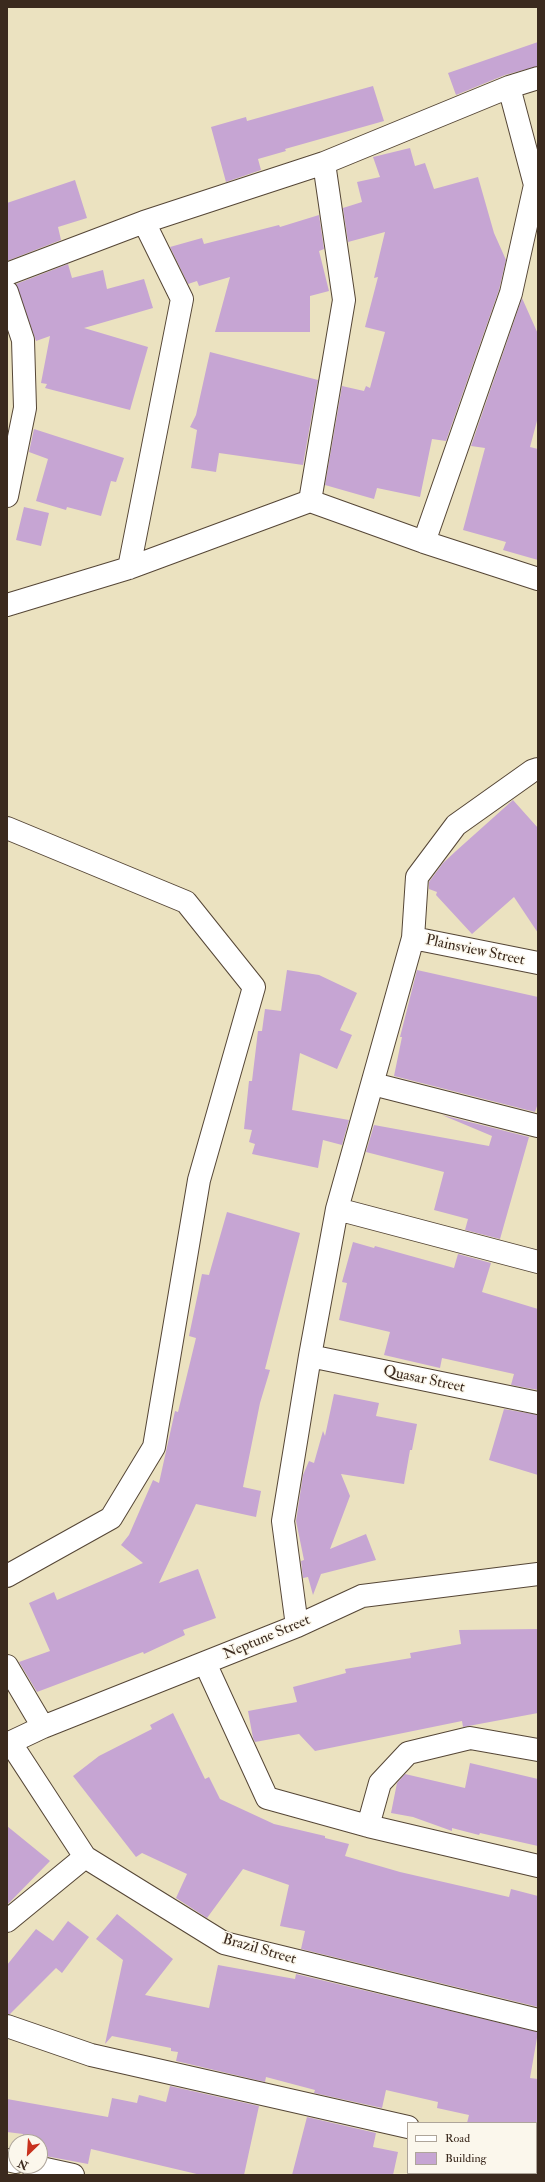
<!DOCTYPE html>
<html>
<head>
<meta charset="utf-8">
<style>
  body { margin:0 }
  #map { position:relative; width:545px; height:2182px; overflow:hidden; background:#ebe2c0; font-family:"IM FELL Double Pica",serif }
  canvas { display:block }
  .frame { position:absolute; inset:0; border:8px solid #3b2a1e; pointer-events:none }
  .legend { position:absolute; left:407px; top:2122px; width:130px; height:52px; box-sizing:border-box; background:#fbf7ec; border:1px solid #aea59a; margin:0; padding:5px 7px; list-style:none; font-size:12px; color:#3b2a1e }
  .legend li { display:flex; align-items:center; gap:8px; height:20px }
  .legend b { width:20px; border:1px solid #aea59a }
  .north { position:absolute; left:8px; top:2134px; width:40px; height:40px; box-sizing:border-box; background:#fbf7ec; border:1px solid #aea59a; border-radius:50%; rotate:205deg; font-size:11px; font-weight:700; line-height:16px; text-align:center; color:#3b2a1e }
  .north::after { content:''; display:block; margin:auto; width:14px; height:18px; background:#c8321e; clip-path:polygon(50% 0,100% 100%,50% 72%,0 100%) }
</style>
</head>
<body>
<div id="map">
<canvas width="545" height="2182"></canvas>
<div class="frame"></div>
<ul class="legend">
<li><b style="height:5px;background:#fff"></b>Road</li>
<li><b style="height:11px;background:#c6a5d3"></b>Building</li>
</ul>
<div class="north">N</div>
</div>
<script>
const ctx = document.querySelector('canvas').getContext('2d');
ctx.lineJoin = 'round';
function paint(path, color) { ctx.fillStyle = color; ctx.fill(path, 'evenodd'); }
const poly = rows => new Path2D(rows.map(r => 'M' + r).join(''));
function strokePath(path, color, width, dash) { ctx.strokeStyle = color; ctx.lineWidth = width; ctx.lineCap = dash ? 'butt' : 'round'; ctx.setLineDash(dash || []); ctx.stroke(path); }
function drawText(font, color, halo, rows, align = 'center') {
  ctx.font = font + ' "IM FELL Double Pica",serif'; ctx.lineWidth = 3; ctx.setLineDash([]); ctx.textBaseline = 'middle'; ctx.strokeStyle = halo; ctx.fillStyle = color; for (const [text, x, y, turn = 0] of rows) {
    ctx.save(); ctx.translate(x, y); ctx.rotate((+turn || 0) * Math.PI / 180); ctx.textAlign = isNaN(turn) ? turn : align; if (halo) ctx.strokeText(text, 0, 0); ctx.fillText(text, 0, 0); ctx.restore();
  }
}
const building = poly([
  [538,42,538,66,505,75,456,95,448,73],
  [373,86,384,121,285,149,286,151,258,159,261,170,226,182,211,127,246,117,247,121],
  [410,148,415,166,425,163,434,189,478,177,494,233,506,260,499,290,446,441,432,439,420,497,377,488,374,499,325,485,342,386,364,391,366,386,370,388,385,332,365,327,378,277,374,278,385,232,348,242,343,208,362,202,357,182,380,177,373,157],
  [75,180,87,218,58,227,61,240,7,261,7,203],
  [319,215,324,249,319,251,329,291,310,296,310,332,215,332,230,277,199,286,197,281,188,284,170,247,202,238,204,244,279,225,280,227],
  [68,264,72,278,103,270,107,289,144,279,153,308,84,328,148,347,130,410,45,388,47,384,41,383,50,336,36,341,16,284],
  [522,298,538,334,538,417,530,447,538,449,538,560,503,550,506,542,463,530,485,448,471,446],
  [210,352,318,380,303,465,219,453,216,472,191,468,197,430,190,427,196,415],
  [34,429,124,458,116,482,111,481,101,516,67,507,66,510,36,501,48,459,29,452],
  [24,507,49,513,41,546,16,540],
  [513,800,538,828,538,933,514,897,472,934,436,895,437,892,429,889,429,882,443,863,456,851],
  [287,970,319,975,357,993,340,1030,352,1035,337,1069,300,1053,292,1110,349,1120,342,1145,323,1140,318,1168,252,1154,255,1144,249,1142,252,1130,244,1129,249,1081,252,1081,258,1031,262,1031,265,1009,281,1011],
  [417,970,538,997,538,1103,535,1112,394,1076,402,1037,400,1037],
  [442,1115,529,1137,500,1239,465,1230,468,1219,434,1210,444,1172,366,1152,374,1125,489,1146,492,1136],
  [227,1212,300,1233,265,1369,270,1370,260,1403,243,1487,261,1491,256,1517,196,1504,159,1583,198,1569,216,1618,183,1630,185,1635,144,1654,143,1652,37,1692,19,1662,50,1651,29,1603,54,1592,57,1600,143,1563,121,1545,129,1535,153,1480,159,1483,175,1411,178,1412,196,1338,189,1336,202,1274,209,1275],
  [353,1242,374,1248,375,1246,454,1268,458,1254,491,1263,482,1292,538,1309,538,1390,511,1385,514,1374,442,1358,440,1368,384,1355,390,1332,339,1320,347,1283,342,1282],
  [334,1394,379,1403,376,1416,417,1424,412,1450,410,1450,404,1484,341,1474,350,1496,330,1549,366,1534,376,1560,321,1574,313,1595,308,1577,303,1578,301,1561,304,1560,296,1521,303,1475,309,1461,314,1463,323,1431,325,1436],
  [504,1409,538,1415,538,1475,489,1460],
  [538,1629,538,1713,463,1727,462,1721,315,1751,299,1734,255,1742,253,1738,248,1711,297,1702,293,1687,346,1673,345,1669,411,1658,410,1653,461,1644,459,1630],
  [173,1713,205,1779,209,1777,220,1799,274,1824,325,1836,325,1838,349,1844,345,1856,400,1872,509,1897,511,1889,538,1896,538,2007,301,1949,305,1931,280,1926,289,1885,243,1869,207,1918,176,1898,187,1874,142,1853,136,1857,73,1776,99,1756,152,1729,150,1725],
  [470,1763,538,1779,538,1846,480,1833,479,1835,452,1828,452,1831,413,1817,391,1813,397,1783,405,1774,465,1788],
  [7,1826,50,1861,7,1905],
  [117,1914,173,1959,145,1995,209,2008,218,1965,295,1979,296,1974,538,2032,530,2078,538,2079,538,2123,467,2123,469,2115,437,2108,438,2102,386,2090,382,2108,314,2093,315,2090,266,2077,265,2082,176,2061,178,2052,171,2051,171,2048,112,2036,105,2044,123,1960,96,1939],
  [68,1921,89,1937,62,1973,56,1968,10,2014,7,2014,7,1965,36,1929,53,1941],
  [170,2086,259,2106,244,2175,201,2175,91,2149,88,2164,40,2155,40,2142,22,2142,23,2134,7,2132,7,2099,108,2117,112,2098,137,2103,139,2095,166,2102],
  [307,2117,376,2133,373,2147,398,2152,393,2175,292,2175]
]);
const street = poly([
  [7,274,144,222,324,163,509,87,538,78],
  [7,292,23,340,25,408,7,496],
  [310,501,344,300,324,163],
  [424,542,511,293,535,185,509,87],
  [129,568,182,299,144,222],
  [7,605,129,568,310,501,424,542,538,579],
  [7,828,186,902,254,987,199,1180,154,1447,111,1518,7,1576],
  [413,938,538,963],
  [373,1084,538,1126],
  [337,1209,538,1262],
  [310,1356,538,1403],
  [297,1626,283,1521,310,1356,337,1209,413,938,417,877,456,825,532,771,538,769],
  [205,1663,267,1798,368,1826,538,1866],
  [7,1666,43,1727],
  [10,1742,85,1857,224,1943,538,2020],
  [7,1744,43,1727,297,1626,362,1596,538,1574],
  [368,1826,380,1783,408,1753,470,1738,538,1750],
  [7,1921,85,1857],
  [7,2026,91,2055,408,2127],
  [536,2157,538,2157],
  [7,2160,16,2162],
  [32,2166,73,2175]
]);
const streetNames = [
  ["Plainsview Street",475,951,12],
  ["Quasar Street",424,1380,12],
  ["Neptune Street",267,1638,-23],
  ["Brazil Street",259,1950,16]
];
paint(building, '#c6a5d3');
strokePath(street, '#554636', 24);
strokePath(street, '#fff', 22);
drawText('15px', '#3b2a1e', '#fbf7ec', streetNames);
</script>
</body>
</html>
